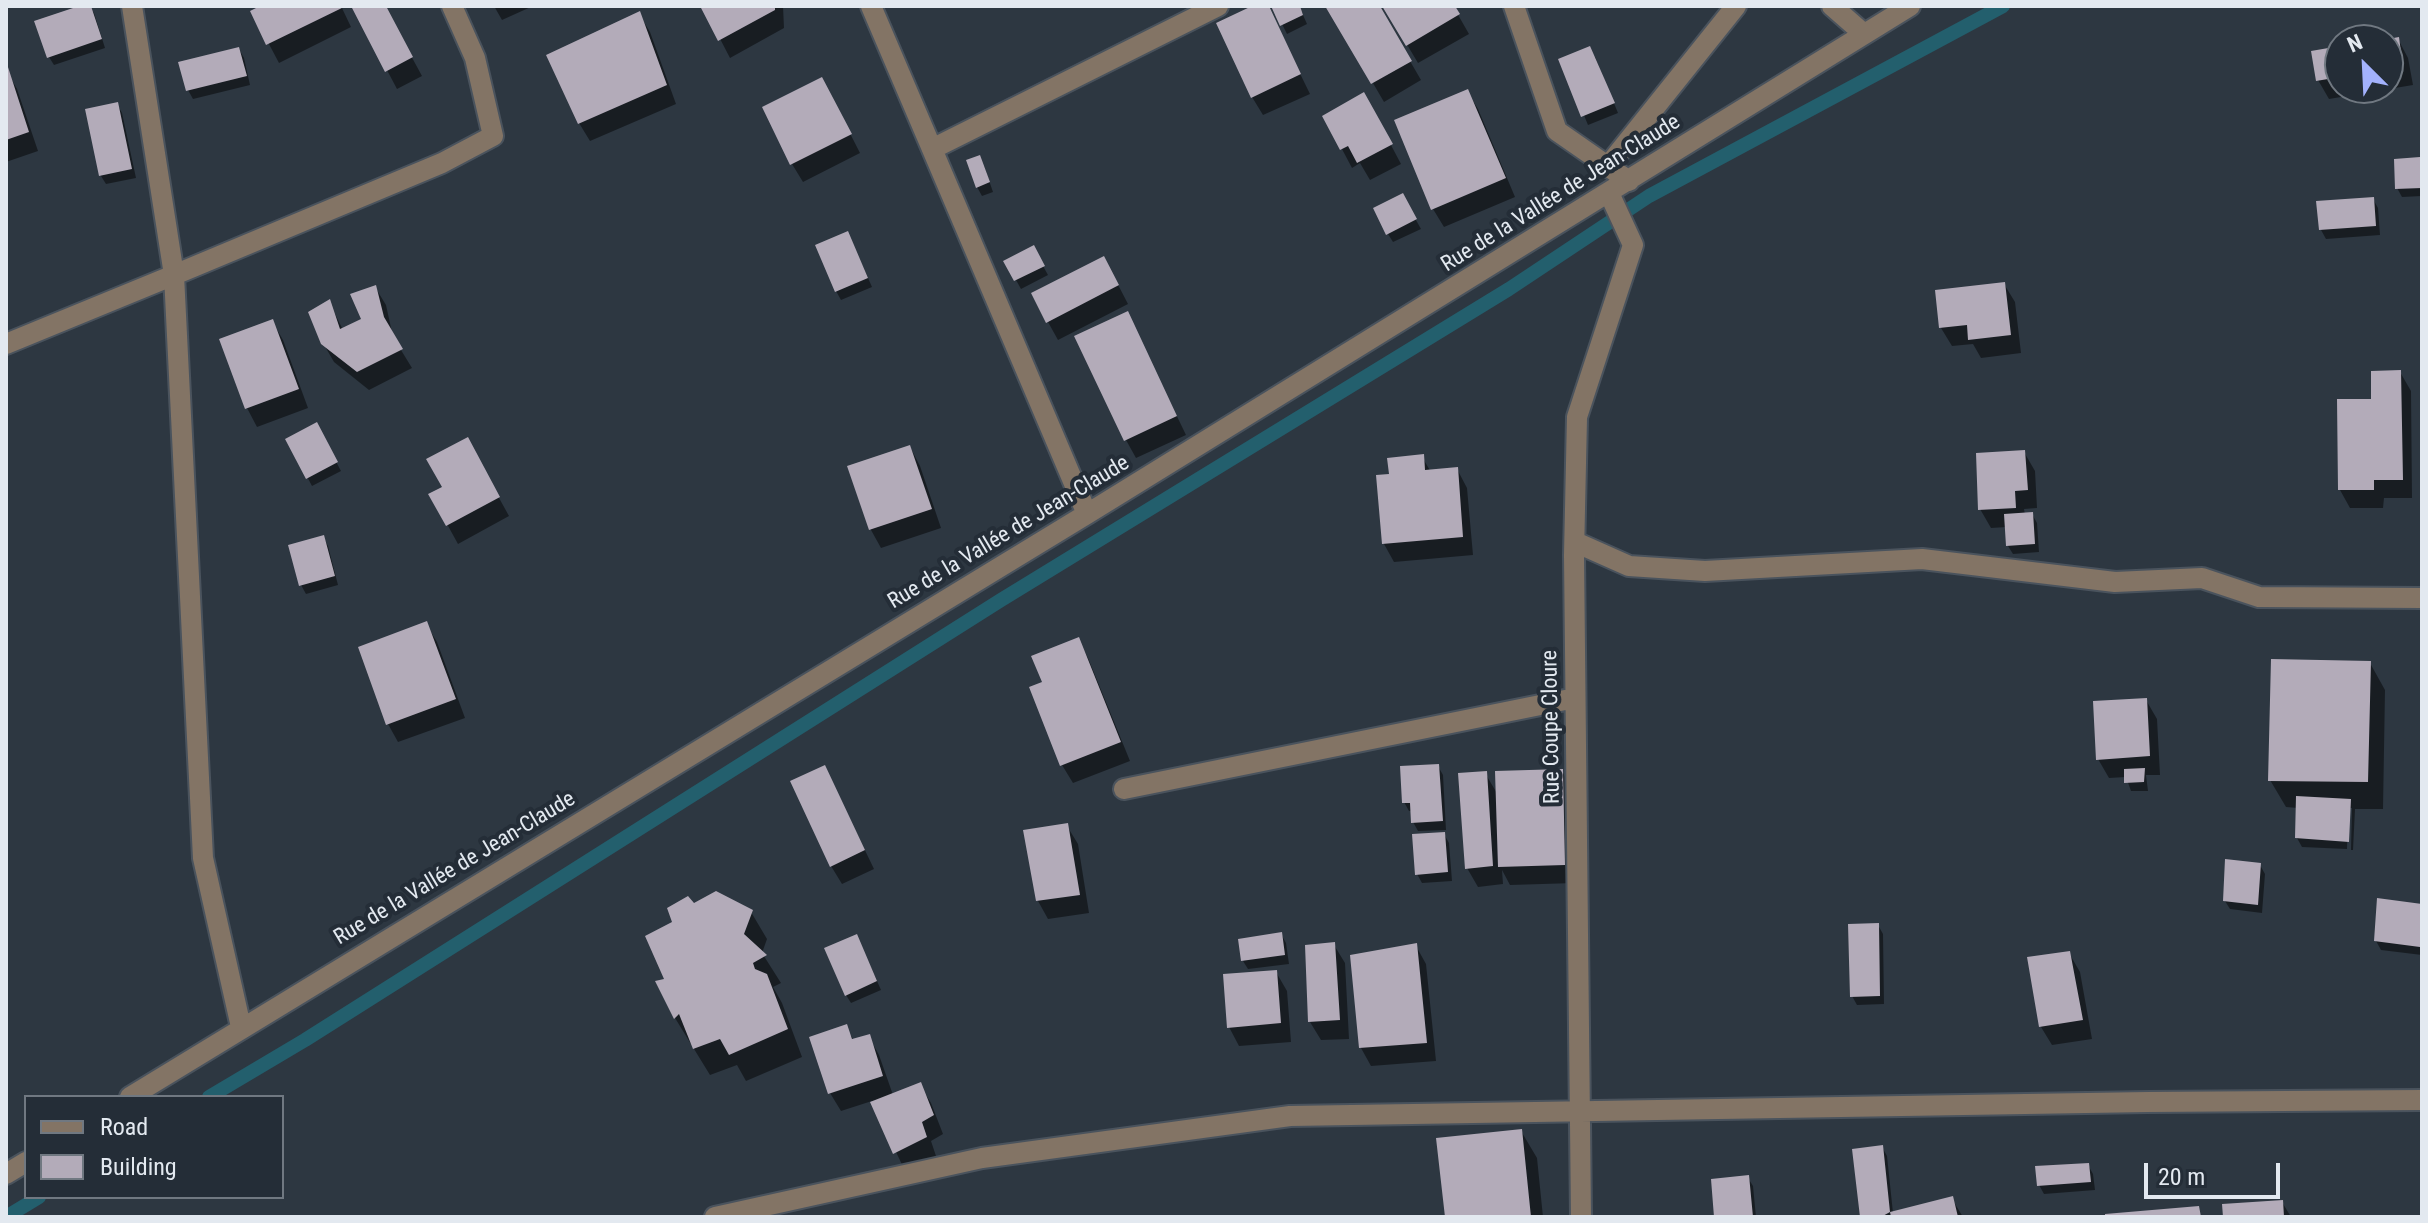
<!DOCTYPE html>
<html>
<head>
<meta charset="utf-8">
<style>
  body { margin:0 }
  #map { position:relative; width:2428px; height:1223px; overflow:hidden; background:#2d3741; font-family:"Roboto Condensed",sans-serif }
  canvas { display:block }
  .frame { position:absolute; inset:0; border:8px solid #e3e9f0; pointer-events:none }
  .legend { position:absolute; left:24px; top:1095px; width:260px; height:104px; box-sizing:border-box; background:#242d37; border:2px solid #707881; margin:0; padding:10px 14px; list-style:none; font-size:24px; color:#e3e9f0 }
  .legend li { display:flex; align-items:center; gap:16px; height:40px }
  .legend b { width:40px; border:2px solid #707881 }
  .north { position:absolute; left:2324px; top:24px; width:80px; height:80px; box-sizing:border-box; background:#242d37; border:2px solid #707881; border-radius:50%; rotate:336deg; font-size:22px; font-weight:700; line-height:32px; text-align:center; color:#e3e9f0 }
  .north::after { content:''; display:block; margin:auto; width:28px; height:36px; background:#a3b2fd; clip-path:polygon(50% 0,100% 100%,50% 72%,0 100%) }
  .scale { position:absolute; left:2144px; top:1163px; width:136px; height:36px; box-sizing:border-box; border:4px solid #e3e9f0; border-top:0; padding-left:10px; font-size:24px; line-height:28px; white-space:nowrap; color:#e3e9f0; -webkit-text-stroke:6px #242d37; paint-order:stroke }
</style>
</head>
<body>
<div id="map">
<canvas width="2428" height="1223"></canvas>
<div class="frame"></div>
<ul class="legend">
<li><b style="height:10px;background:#837465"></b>Road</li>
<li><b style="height:22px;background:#b3abb9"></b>Building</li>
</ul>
<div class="north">N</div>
<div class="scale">20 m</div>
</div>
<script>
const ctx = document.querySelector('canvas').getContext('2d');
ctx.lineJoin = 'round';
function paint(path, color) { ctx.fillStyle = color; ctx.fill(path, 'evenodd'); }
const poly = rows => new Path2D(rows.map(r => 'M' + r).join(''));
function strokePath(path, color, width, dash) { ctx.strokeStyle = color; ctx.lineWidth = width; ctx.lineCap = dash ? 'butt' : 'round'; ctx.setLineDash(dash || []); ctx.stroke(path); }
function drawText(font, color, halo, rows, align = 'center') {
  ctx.font = font + ' "Roboto Condensed",sans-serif'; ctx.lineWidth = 8; ctx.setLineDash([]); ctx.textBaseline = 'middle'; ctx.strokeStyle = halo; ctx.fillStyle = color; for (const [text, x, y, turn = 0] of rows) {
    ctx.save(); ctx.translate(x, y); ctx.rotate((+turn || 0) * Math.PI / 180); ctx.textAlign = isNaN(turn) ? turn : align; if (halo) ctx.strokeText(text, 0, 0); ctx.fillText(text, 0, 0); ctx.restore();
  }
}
const shadow = poly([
  [85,6,89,6,94,13,105,48,54,65,49,57],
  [265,6,341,6,351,27,279,63,252,12],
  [353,6,384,6,422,76,397,89],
  [494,6,533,6,502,20],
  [703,6,783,6,784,28,730,58],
  [1256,6,1267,6,1310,94,1263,115,1252,97],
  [1273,6,1299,6,1307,24,1287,34],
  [1328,6,1378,6,1421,80,1384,102],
  [1384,6,1453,6,1469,34,1418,63],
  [639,14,650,32,676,104,590,141,579,123],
  [2398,39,2408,58,2413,85,2329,99,2318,80,2340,48,2340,88,2388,88,2388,41],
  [239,49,244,58,250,85,193,99,188,90],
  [1595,57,1618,113,1588,125,1561,60],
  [6,70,17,89,38,151,6,162],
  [1467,91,1478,109,1515,197,1444,227,1433,209],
  [832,98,860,153,803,182,792,164],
  [117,104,122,113,136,178,106,184,101,176,87,111],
  [1374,113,1401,164,1370,180,1360,163,1352,168,1325,117],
  [2419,159,2422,165,2422,196,2402,197,2397,188],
  [984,166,993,192,982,196,977,187],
  [1402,195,1421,229,1393,242,1388,234],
  [2373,199,2378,208,2380,235,2326,239,2321,230],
  [852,242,872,287,841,300,836,291],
  [1033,248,1048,275,1021,289,1006,262],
  [1114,277,1128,304,1058,340,1048,322],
  [2004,284,2015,302,2021,353,1981,358,1973,344,1952,346,1941,328],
  [375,287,386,305,393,337,412,368,369,390,334,362,323,343,329,302,343,330,364,320],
  [1127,313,1186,435,1136,458,1126,440],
  [272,321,283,340,308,408,257,427,247,408],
  [2400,372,2411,391,2412,498,2384,498,2383,508,2350,508,2340,490,2373,401],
  [316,424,341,471,312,486,287,439],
  [467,440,509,516,458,544,431,495,445,488],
  [910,447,920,466,941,528,881,548,871,530,850,467],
  [2024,452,2035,471,2037,508,2024,509,2025,515,2032,514,2037,523,2039,552,2013,554,2008,546,2007,527,1991,528,1980,509],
  [1422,457,1431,472,1457,469,1467,488,1473,555,1394,562,1384,544,1391,476],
  [323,537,328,546,338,585,306,594,301,585],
  [426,624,437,642,465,718,398,742,388,724],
  [1078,639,1088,658,1130,761,1073,783,1062,765,1045,683],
  [2370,663,2385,690,2383,809,2355,809,2353,850,2351,850,2352,808,2348,808,2347,849,2302,847,2297,838,2298,808,2286,807,2270,780],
  [2146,700,2157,719,2160,775,2146,775,2148,791,2131,791,2126,777,2109,778,2098,759],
  [1438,766,1443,775,1446,830,1418,831,1413,822,1412,811,1409,811,1404,802],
  [1562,771,1572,790,1575,883,1510,885,1502,870,1503,884,1478,887,1467,868,1485,773,1498,795],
  [834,786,874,869,842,884,831,866],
  [1067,826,1078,844,1089,913,1048,919,1038,901],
  [1444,834,1449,843,1452,881,1422,883,1417,874],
  [2260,865,2265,874,2262,913,2230,909,2225,901],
  [2379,901,2422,906,2422,955,2381,950,2376,941],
  [693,905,751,912,767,939,762,953,781,983,773,987,782,1003,802,1057,746,1081,737,1065,710,1075,675,1018,658,982,667,980,675,923],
  [1878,925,1883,934,1884,1004,1857,1005,1852,996],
  [1281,934,1286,943,1289,964,1248,969,1243,961],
  [861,945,881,990,851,1003,846,995],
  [1334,945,1345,963,1349,1039,1321,1040,1310,1022],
  [1416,946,1426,964,1436,1061,1371,1066,1361,1048,1352,956],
  [2069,953,2080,972,2092,1039,2052,1045,2041,1027],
  [1276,972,1287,991,1291,1042,1239,1046,1229,1027],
  [846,1027,854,1041,869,1037,879,1055,893,1095,920,1085,931,1103,943,1134,931,1141,936,1156,905,1171,872,1101,841,1111,830,1093],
  [1521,1131,1537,1158,1543,1217,1447,1217],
  [1882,1147,1887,1156,1893,1213,1952,1199,1963,1217,1862,1217],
  [2088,1165,2093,1174,2095,1190,2044,1194,2039,1185],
  [1748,1178,1753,1186,1756,1217,1716,1217],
  [2282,1202,2291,1217,2225,1217]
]);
const stream = poly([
  [209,1097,305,1040,1001,600,1509,289,1649,196,2003,6],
  [6,1217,39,1197]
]);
const building = poly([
  [79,6,91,6,102,39,47,58,34,21],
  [260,6,346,6,266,45,250,11],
  [351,6,386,6,413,57,385,72],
  [700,6,775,6,775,10,718,41],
  [1252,6,1269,6,1301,74,1251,98,1216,23],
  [1271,6,1300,6,1303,15,1280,26],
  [1325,6,1380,6,1412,61,1371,84],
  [1382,6,1455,6,1460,14,1406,46],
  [640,11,667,85,578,124,546,55],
  [2399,37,2403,67,2388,69,2388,39],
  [1590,46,1615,103,1581,117,1558,59],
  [2340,46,2340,77,2316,81,2311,51],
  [239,47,247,76,186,91,178,62],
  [7,64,29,132,6,140,6,65],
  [822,77,852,134,790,165,762,107],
  [1468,89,1506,178,1431,210,1394,120],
  [1364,92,1393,144,1357,163,1348,146,1340,150,1322,116],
  [118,102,132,169,99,176,85,109],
  [980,155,990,182,976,188,966,160],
  [2420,157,2422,188,2395,189,2394,159],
  [1403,193,1417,219,1386,235,1373,208],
  [2374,197,2376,226,2319,230,2316,201],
  [848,231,868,278,835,292,815,245],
  [1034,245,1045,266,1014,281,1003,261],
  [1104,256,1119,285,1046,323,1031,293],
  [2005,282,2011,335,1968,340,1967,325,1939,328,1935,290],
  [376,285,384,317,403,349,357,372,321,344,308,312,330,299,340,329,361,319,350,294],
  [1128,311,1177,416,1124,441,1074,336],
  [273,319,299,389,245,409,219,339],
  [2401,370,2403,480,2374,480,2374,490,2338,490,2337,399,2371,399,2371,371],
  [317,422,338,462,306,479,285,439],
  [468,437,500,497,446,526,428,494,442,487,426,459],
  [910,445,932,509,869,530,847,466],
  [2025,450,2028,490,2015,491,2016,508,1978,510,1976,453],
  [1424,454,1425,470,1458,467,1463,537,1382,544,1376,475,1389,474,1387,458],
  [2033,512,2035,544,2006,546,2004,514],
  [324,535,335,576,299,586,288,545],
  [427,621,456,699,386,725,358,647],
  [1079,637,1121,742,1060,766,1029,687,1042,682,1031,656],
  [2271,659,2371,661,2368,782,2268,781],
  [2147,698,2150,756,2096,760,2093,701],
  [1439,764,1443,821,1411,823,1410,803,1402,803,1400,766],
  [825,765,865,850,830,867,790,781],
  [2145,768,2144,782,2124,783,2124,769],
  [1563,769,1565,865,1498,867,1495,771],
  [1487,771,1493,866,1465,869,1458,773],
  [2296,796,2351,799,2349,842,2295,838],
  [1068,823,1080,895,1036,901,1023,830],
  [1445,832,1448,872,1415,875,1412,834],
  [2225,859,2261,863,2258,905,2223,901],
  [716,891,753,910,744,934,767,955,753,963,755,969,767,974,788,1029,729,1055,720,1039,693,1049,679,1014,674,1019,655,981,664,979,645,936,672,922,667,908,688,896,694,903],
  [2377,898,2422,904,2420,947,2374,941],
  [1879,923,1880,996,1850,997,1848,924],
  [1282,932,1285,955,1241,961,1238,939],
  [857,934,877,981,845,996,824,948],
  [1335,942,1340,1020,1308,1022,1305,945],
  [1417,943,1427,1043,1359,1048,1350,955],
  [2070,951,2083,1020,2039,1027,2027,957],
  [1277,970,1281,1023,1227,1028,1223,974],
  [847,1024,852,1039,870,1034,883,1076,828,1094,809,1037],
  [921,1082,934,1115,922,1122,927,1137,893,1154,870,1102],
  [1522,1129,1531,1217,1445,1217,1436,1138],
  [1883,1145,1890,1212,1881,1217,1860,1217,1852,1149],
  [2089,1163,2091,1182,2037,1186,2035,1166],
  [1749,1175,1753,1217,1714,1217,1711,1179],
  [1953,1196,1958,1217,1891,1217,1890,1212],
  [2283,1200,2284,1217,2223,1217,2222,1204],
  [2199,1206,2201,1217,2105,1217,2105,1214]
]);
const minor = poly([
  [132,6,174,275,442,163,493,136,475,58,452,6],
  [871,6,932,149],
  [1514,6,1557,131,1629,181],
  [1832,6,1864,34],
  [1608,166,1736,6],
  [6,344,174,275,203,858,241,1027],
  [1087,514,932,149,1218,6],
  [1575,542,1629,566,1705,571,1922,559,2115,582,2202,578,2259,597,2422,598],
  [1124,789,1575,698],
  [130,1097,1087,514,1910,6],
  [6,1174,26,1162],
  [715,1217,982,1158,1290,1116,2148,1102,2422,1100],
  [1581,1217,1574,555,1577,417,1633,245,1609,193]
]);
const streetNames = [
  ["Rue de la Vallée de Jean-Claude",1561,194,-32],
  ["Rue de la Vallée de Jean-Claude",1009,533,-31],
  ["Rue Coupe Cloure",1552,727,-91],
  ["Rue de la Vallée de Jean-Claude",455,869,-31]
];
paint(shadow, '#0007');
strokePath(stream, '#235f6d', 14);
paint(building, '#b3abb9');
strokePath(minor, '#4a535d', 24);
strokePath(minor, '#837465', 20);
drawText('22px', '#e3e9f0', '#242d37', streetNames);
</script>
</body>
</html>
